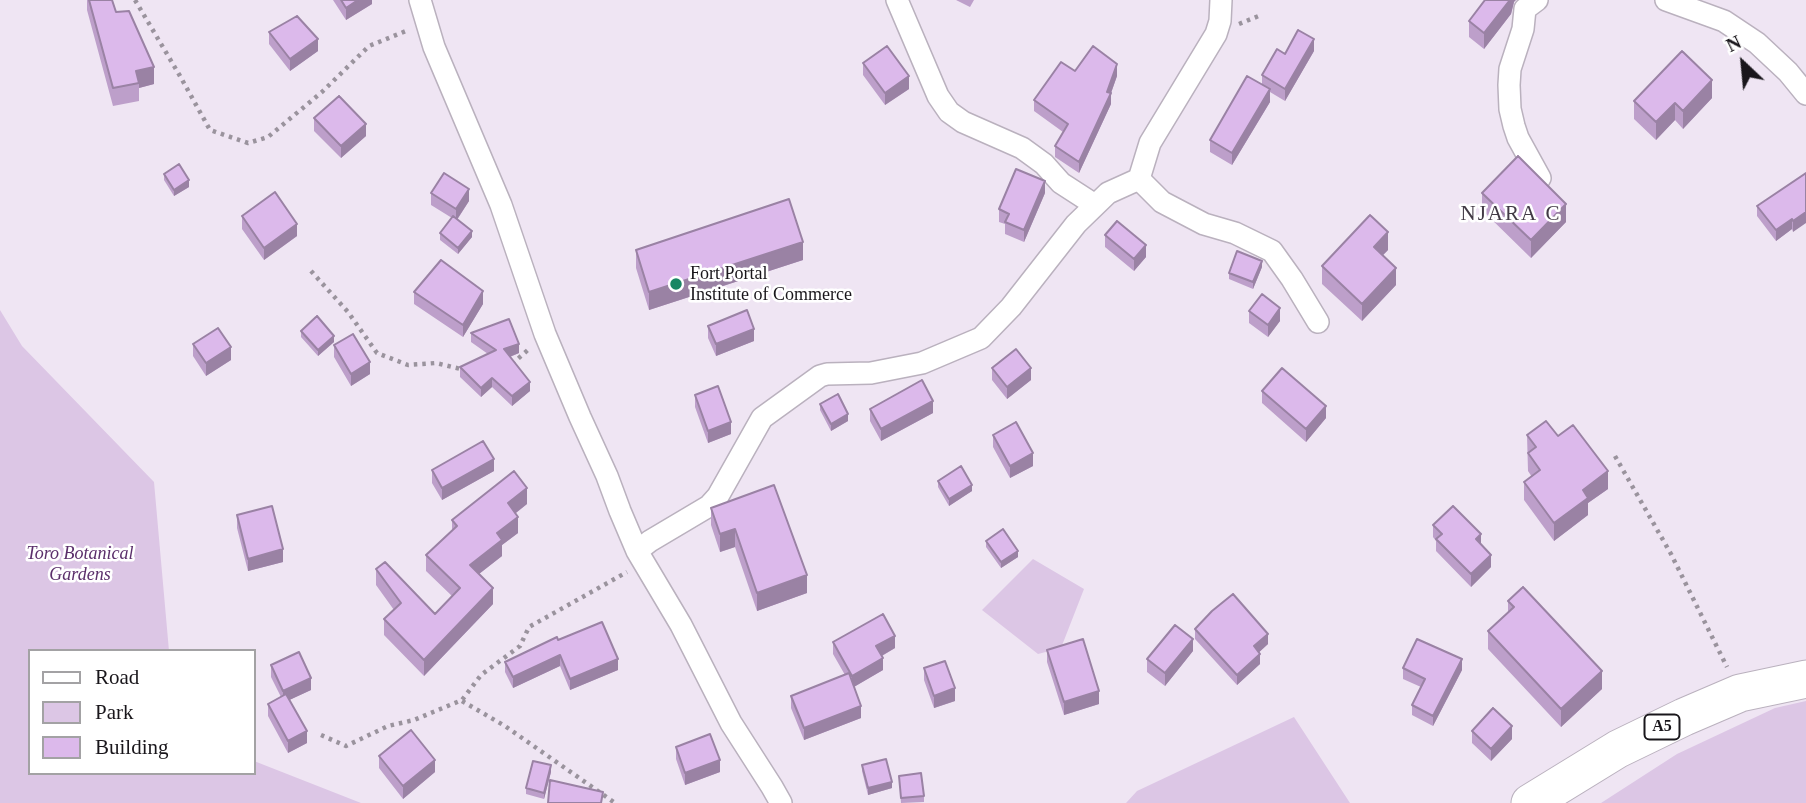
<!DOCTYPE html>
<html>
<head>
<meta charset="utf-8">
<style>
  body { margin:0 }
  #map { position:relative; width:1806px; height:803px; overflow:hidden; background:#efe5f3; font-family:"Times New Roman",serif }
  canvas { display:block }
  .legend { position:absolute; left:28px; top:649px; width:228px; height:126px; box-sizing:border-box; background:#fff; border:2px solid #a3a2a4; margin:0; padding:9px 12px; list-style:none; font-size:21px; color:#19161b }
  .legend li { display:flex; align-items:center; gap:14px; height:35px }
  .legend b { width:35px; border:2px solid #a3a2a4 }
  .north { position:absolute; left:1708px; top:28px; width:70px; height:70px; -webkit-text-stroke:5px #fff; paint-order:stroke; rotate:334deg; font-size:19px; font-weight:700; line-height:28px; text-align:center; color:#19161b }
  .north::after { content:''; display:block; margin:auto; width:24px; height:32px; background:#19161b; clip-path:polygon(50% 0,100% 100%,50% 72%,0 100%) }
</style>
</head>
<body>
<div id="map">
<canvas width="1806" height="803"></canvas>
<ul class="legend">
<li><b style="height:9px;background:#fff"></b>Road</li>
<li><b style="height:19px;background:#dcc6e5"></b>Park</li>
<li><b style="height:19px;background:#dcb9eb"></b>Building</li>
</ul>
<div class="north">N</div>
</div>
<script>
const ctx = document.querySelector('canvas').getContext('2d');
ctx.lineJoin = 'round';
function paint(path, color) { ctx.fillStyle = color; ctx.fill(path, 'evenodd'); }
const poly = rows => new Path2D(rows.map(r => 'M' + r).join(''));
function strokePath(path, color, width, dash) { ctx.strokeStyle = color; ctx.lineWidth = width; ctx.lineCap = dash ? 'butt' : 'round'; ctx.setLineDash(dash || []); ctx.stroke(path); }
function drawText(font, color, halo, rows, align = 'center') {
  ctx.font = font + ' "Times New Roman",serif'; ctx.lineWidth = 5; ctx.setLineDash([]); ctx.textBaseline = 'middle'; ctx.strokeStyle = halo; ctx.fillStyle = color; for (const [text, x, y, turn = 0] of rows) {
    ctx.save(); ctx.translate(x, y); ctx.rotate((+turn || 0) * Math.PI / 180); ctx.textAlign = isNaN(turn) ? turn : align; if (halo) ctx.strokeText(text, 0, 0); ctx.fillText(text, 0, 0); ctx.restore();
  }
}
const green = poly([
  [0,310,22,346,154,482,169,651,30,651,30,773,254,773,254,761,361,803,0,803],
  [1033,559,1084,589,1061,648,1038,654,982,610],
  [1806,701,1806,803,1601,803,1677,754,1775,708],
  [1294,717,1350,803,1126,803,1137,791]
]);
const path = poly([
  [135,0,180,76,210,130,248,143,268,137,322,92,369,46,406,31],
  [1239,24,1261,15],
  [311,271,348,312,377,353,408,365,436,363,465,370],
  [512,364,529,349],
  [1615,456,1671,554,1727,667],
  [462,701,505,726,615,803],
  [321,735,346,746,388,726,414,720,462,700,481,675,520,646,529,627,627,572]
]);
const street = poly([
  [420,0,434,47,501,205,545,334,580,417,607,476,620,511,637,551,681,625,731,723,772,787,781,803],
  [897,0,938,96,949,112,963,122,1022,148,1044,164,1061,183,1095,205],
  [1537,0,1525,9,1523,29,1510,69,1509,85,1510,109,1514,126,1518,138,1540,178],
  [1666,0,1724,21,1757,43,1788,72,1806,94],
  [1139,179,1162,202,1204,224,1235,233,1272,251,1292,279,1318,322],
  [637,551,650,541,709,506,718,496,762,418,820,376,827,374,871,373,922,363,981,338,1011,307,1076,224,1108,193,1139,179,1150,143,1216,34,1220,21,1221,0]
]);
const highway = poly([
  [1530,803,1618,749,1684,717,1740,693,1806,679]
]);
const wall = poly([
  [87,0,112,0,116,12,154,84,139,88,139,101,113,106,87,10],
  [333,0,372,0,372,4,346,20],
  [956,0,974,0,970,7],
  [1514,2,1511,14,1484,49,1469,37,1469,21],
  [269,32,318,51,290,71,269,44],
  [1314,51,1285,101,1270,92,1270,102,1232,165,1210,152,1210,140,1262,85,1262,75,1285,54],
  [863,63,909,89,885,105,863,75],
  [1075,71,1117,76,1111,93,1111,104,1079,173,1055,157,1055,146,1063,132,1034,111,1034,100],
  [1712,98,1683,129,1675,120,1656,140,1634,119,1634,101],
  [314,118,366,136,341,158,314,131],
  [1806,173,1793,232,1792,229,1776,241,1757,216,1757,206],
  [164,174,189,187,174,196,164,180],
  [431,193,469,201,457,220,472,237,458,254,440,240,440,233,452,218,431,205],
  [1045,193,1024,242,1005,234,1005,224,999,222,999,209],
  [1482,193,1566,222,1531,258,1482,210],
  [242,216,297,236,264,260,242,229],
  [1105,235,1146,257,1134,271,1105,247],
  [636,250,803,260,649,310,636,268],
  [1388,250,1383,255,1396,285,1362,321,1322,284,1322,266],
  [1262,267,1253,289,1229,279,1229,273],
  [414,292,483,304,463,337,414,304],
  [1249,311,1280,321,1268,337,1249,323],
  [708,326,754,341,716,356,708,338],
  [301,331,334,342,318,356,301,337],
  [471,333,519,353,510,357,530,391,512,406,492,387,481,397,460,377,460,367,488,354,471,342],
  [193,344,231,360,206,376,193,356],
  [334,345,370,374,351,386,334,357],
  [992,368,1031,380,1007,399,992,380],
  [1262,391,1326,418,1306,442,1262,403],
  [695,395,731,434,708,443,695,407],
  [820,404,848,421,831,431,820,410],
  [870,409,933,413,881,441,870,421],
  [993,435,1033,466,1010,478,993,447],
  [1527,435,1558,436,1608,489,1588,503,1588,515,1554,541,1524,500,1524,482,1532,477,1528,471],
  [432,470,494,471,442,500,432,483],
  [938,481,972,491,949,506,938,487],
  [527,504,516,513,518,533,502,545,502,556,479,574,493,604,424,676,384,635,384,619,394,610,376,585,376,569,435,614,452,596,426,571,426,555,452,530,452,520],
  [711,508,807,593,757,611,735,547,720,552,711,525],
  [237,515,283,562,248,571,237,528],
  [1433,525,1481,545,1491,567,1471,587,1436,551,1436,541,1433,537],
  [986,541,1018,557,1001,568,986,547],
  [1508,601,1602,689,1561,727,1488,649,1488,631,1508,613],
  [1195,629,1268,644,1259,652,1260,664,1237,685,1195,639],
  [558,640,618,670,570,690,560,666,513,688,505,672,505,662],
  [833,642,895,648,882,656,883,670,854,687,861,718,804,740,791,708,791,696,845,675,833,654],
  [1047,650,1099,704,1064,715,1047,662],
  [1193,651,1165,686,1147,672,1147,659],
  [271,665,311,690,289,700,307,743,288,753,268,716,268,704,281,697,271,677],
  [924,668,955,701,934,708,924,680],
  [1403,668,1462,670,1433,726,1412,715,1412,705,1421,687,1403,679],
  [1472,731,1512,739,1491,761,1472,743],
  [676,747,720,772,685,785,676,759],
  [379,756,435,772,403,799,379,768],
  [862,765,892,788,868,795,862,771],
  [551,772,544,799,526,794,526,788],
  [899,776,924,796,924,802,901,803]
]);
const shadedWall = poly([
  [358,0,372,0,372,4,346,20,346,8],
  [1510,0,1516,0,1514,2,1511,14,1484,49,1484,33],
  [318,39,318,51,290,71,290,59],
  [1314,39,1314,51,1285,101,1285,89],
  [1117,64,1117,76,1111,93,1111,104,1079,173,1079,162],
  [154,67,154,84,139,88,139,83,136,71],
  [909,76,909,89,885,105,885,93],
  [1712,80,1712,98,1683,129,1683,111],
  [1270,89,1270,102,1232,165,1232,153],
  [1675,103,1675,120,1656,140,1656,122],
  [366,124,366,136,341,158,341,146],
  [189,180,189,187,174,196,174,190],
  [1045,181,1045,193,1024,242,1024,230],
  [469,189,469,201,456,221,456,209],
  [1566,204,1566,222,1531,258,1531,240],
  [1806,212,1806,223,1793,232,1793,221],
  [1792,219,1792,229,1776,241,1776,230],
  [297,224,297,236,264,260,264,248],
  [472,231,472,237,458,254,458,248],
  [1388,232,1388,250,1374,264,1374,247],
  [803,242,803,260,649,310,649,292],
  [1146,245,1146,257,1134,271,1134,259],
  [1262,261,1262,267,1253,289,1253,282],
  [1396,268,1396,285,1362,321,1362,304],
  [483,291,483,304,463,337,463,325],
  [1280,308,1280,321,1268,337,1268,325],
  [754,329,754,341,716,356,716,344],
  [334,336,334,342,318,356,318,350],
  [519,344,519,353,504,359,504,349],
  [231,347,231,360,206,376,206,363],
  [370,362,370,374,351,386,351,374],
  [1031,368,1031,380,1007,399,1007,387],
  [492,378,492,387,481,397,481,388],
  [530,382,530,391,512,406,512,396],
  [933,401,933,413,881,441,881,429],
  [1326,406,1326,418,1306,442,1306,429],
  [848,414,848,421,831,431,831,424],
  [731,422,731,434,708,443,708,431],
  [1033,453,1033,466,1010,478,1010,466],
  [494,459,494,471,442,500,442,488],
  [1608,471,1608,489,1588,503,1588,515,1554,541,1554,523,1583,490],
  [972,485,972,491,949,506,949,499],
  [527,488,527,504,508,519,508,503],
  [518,517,518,533,502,545,502,556,470,581,470,565,497,533],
  [735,529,735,547,720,552,720,534],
  [1481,534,1481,546,1476,539],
  [283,549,283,562,248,571,248,559],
  [1018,551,1018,557,1001,568,1001,562],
  [1491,555,1491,567,1471,587,1471,574],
  [807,575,807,593,757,611,757,593],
  [493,588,493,604,424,676,424,660],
  [1268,634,1268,644,1254,657,1254,646],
  [895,636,895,648,876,659,876,646],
  [1193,639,1193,651,1165,686,1165,673],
  [1260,654,1260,664,1237,685,1237,675],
  [560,655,560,666,513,688,513,677],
  [883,658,883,670,852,688,852,676],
  [618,659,618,670,570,690,570,679],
  [1462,659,1462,670,1433,726,1433,716],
  [1602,671,1602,689,1561,727,1561,709],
  [311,678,311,690,283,703,283,691],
  [955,688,955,701,934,708,934,696],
  [1099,691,1099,704,1064,715,1064,702],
  [861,706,861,718,804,740,804,728],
  [1512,726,1512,739,1491,761,1491,749],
  [307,731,307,743,288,753,288,741],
  [435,760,435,772,403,799,403,786],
  [720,760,720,772,685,785,685,773],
  [551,765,551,772,544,799,544,793],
  [892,782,892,788,868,795,868,788]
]);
const building = poly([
  [89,0,112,0,116,12,129,11,154,67,136,71,139,83,113,88,89,0],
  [341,0,358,0,346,8,341,0],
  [1485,0,1510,0,1484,33,1469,21,1485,0],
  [297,16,318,39,290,59,269,32,297,16],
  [1298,30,1314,39,1285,89,1262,75,1277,49,1285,54,1298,30],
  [887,46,909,76,885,93,863,63,887,46],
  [1093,46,1117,64,1107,92,1111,93,1079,162,1055,146,1068,124,1034,100,1061,62,1075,71,1093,46],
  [1682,51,1712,80,1683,111,1675,103,1656,122,1634,101,1682,51],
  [1247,76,1270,89,1232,153,1210,140,1247,76],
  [339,96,366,124,341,146,314,118,339,96],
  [1518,156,1566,204,1531,240,1482,193,1518,156],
  [179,164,189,180,174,190,164,174,179,164],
  [1016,169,1045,181,1024,230,1005,222,1009,214,999,209,1016,169],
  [444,173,469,189,456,209,431,193,444,173],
  [1806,173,1806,212,1793,221,1792,219,1776,230,1757,206,1806,173],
  [275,192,297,224,264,248,242,216,275,192],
  [789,199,803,242,649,292,636,250,789,199],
  [1370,215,1388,232,1374,247,1396,268,1362,304,1322,266,1370,215],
  [453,216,472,231,458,248,440,233,453,216],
  [1117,221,1146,245,1134,259,1105,235,1117,221],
  [1237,251,1262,261,1253,282,1229,273,1237,251],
  [441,260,483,291,463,325,414,292,441,260],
  [1262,294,1280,308,1268,325,1249,311,1262,294],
  [747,310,754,329,716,344,708,326,747,310],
  [317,316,334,336,318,350,301,331,317,316],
  [509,319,519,344,504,349,530,382,512,396,492,378,481,388,460,367,496,350,471,333,509,319],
  [218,328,231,347,206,363,193,344,218,328],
  [353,334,370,362,351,374,334,345,353,334],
  [1016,349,1031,368,1007,387,992,368,1016,349],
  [1282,368,1326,406,1306,429,1262,391,1282,368],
  [922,380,933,401,881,429,870,409,922,380],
  [718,386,731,422,708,431,695,395,718,386],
  [838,394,848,414,831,424,820,404,838,394],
  [1546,421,1558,436,1573,425,1608,471,1583,490,1588,498,1554,523,1524,482,1540,470,1528,453,1536,447,1527,435,1546,421],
  [1016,422,1033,453,1010,466,993,435,1016,422],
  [483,441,494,459,442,488,432,470,483,441],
  [961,466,972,485,949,499,938,481,961,466],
  [514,471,527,488,508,503,518,517,497,533,502,540,470,565,493,588,424,660,384,619,401,603,376,569,385,562,435,614,460,588,426,555,457,526,452,520,514,471],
  [774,485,807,575,757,593,735,529,720,534,711,508,774,485],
  [272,506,283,549,248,559,237,515,272,506],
  [1453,506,1481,534,1476,539,1491,555,1471,574,1436,539,1442,534,1433,525,1453,506],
  [1003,529,1018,551,1001,562,986,541,1003,529],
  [1523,587,1602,671,1561,709,1488,631,1514,607,1508,601,1523,587],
  [1233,594,1268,634,1254,646,1260,654,1237,675,1195,629,1212,611,1233,594],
  [883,614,895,636,876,646,883,658,852,676,833,642,883,614],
  [602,622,618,659,570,679,560,655,513,677,505,662,557,637,558,640,602,622],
  [1175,625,1193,639,1165,673,1147,659,1175,625],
  [1083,639,1099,691,1064,702,1047,650,1083,639],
  [1417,639,1462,659,1433,716,1412,705,1425,679,1403,668,1417,639],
  [299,652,311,678,283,691,271,665,299,652],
  [945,661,955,688,934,696,924,668,945,661],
  [849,673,861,706,804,728,791,696,849,673],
  [286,694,307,731,288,741,268,704,286,694],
  [1493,708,1512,726,1491,749,1472,731,1493,708],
  [411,730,435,760,403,786,379,756,411,730],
  [710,734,720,760,685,773,676,747,710,734],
  [886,759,892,782,868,788,862,765,886,759],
  [533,761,551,765,544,793,526,788,533,761],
  [921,773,924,796,901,798,899,776,921,773],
  [550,780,603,792,601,803,548,803,550,780]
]);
const markers = [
  [676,284,7,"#188663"]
];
const shields = [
  [1662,727,35]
];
const shieldNames = [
  ["A5",1662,727]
];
const poiNames = [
  ["Fort Portal",690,274],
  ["Institute of Commerce",690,295]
];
const parkNames = [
  ["Toro Botanical",80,554],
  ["Gardens",80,575]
];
const quarterNames = [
  ["NJARA C",1511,214]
];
paint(green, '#dcc6e5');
strokePath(street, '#bab1be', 24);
strokePath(highway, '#bab1be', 39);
strokePath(path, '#9a939d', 4.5, [3.5, 5]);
strokePath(street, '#fff', 21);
strokePath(highway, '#fff', 37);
paint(wall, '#bd9fca');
paint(shadedWall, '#9a82a4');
paint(building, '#dcb9eb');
strokePath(building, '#9a82a4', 2);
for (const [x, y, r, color] of markers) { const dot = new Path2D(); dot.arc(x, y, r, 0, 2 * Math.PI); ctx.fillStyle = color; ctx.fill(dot); strokePath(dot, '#fff', 2.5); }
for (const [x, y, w] of shields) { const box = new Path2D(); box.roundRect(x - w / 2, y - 12.5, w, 25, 5); ctx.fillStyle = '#fff'; ctx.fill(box); strokePath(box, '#19161b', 2); }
drawText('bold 16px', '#19161b', null, shieldNames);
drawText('18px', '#19161b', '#fff', poiNames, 'left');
drawText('italic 18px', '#5b2f6b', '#fff', parkNames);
ctx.letterSpacing = '2px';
drawText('21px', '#423a45', '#fff', quarterNames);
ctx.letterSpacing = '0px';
</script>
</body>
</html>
